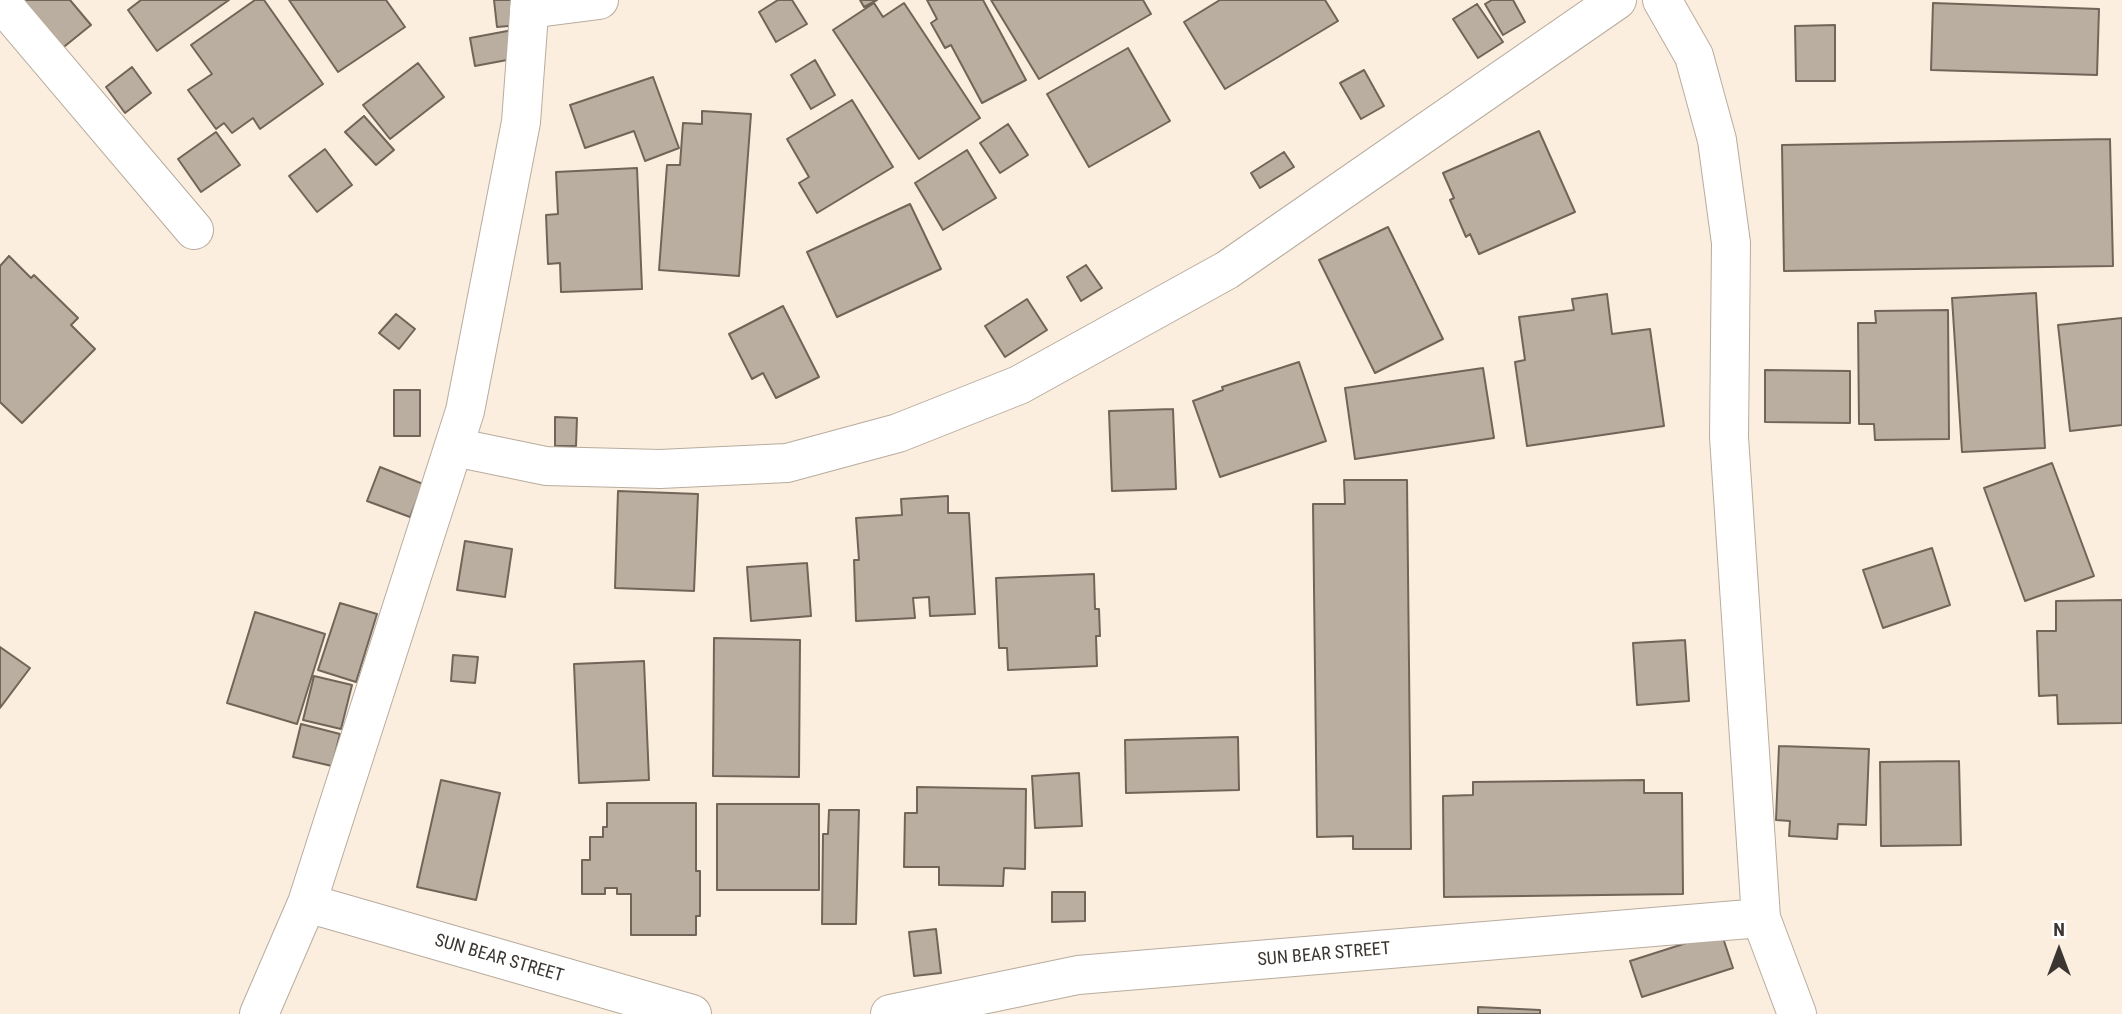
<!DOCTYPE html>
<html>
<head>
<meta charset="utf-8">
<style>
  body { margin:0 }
  #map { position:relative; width:2122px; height:1014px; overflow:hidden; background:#fbeedf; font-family:"Roboto Condensed",sans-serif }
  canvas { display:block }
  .north { position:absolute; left:2024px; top:916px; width:70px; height:70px; -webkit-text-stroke:5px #fff; paint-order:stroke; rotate:0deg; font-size:19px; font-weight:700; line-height:28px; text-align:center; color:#3b3631 }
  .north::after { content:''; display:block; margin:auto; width:24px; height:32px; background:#3b3631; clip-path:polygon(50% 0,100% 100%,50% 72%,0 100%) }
</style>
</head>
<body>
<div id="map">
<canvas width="2122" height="1014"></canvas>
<div class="north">N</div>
</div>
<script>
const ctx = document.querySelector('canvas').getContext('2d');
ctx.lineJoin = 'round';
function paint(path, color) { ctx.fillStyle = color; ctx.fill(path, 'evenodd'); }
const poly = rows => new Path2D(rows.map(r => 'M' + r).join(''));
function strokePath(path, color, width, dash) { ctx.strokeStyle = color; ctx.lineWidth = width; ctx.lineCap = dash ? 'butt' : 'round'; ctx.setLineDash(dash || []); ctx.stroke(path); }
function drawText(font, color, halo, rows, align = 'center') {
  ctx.font = font + ' "Roboto Condensed",sans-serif'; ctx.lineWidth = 6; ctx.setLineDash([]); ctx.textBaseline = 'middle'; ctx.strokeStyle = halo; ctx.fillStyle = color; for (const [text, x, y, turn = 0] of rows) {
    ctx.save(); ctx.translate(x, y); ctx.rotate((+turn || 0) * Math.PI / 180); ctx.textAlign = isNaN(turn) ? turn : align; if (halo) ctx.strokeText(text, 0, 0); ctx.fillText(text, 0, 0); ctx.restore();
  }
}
const building = poly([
  [19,0,70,0,91,25,60,50,19,0],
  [141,0,229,0,157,51,128,10,141,0],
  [255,0,264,0,323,84,260,129,253,118,232,133,224,123,216,129,188,90,212,74,191,45,255,0],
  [289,0,386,0,405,27,338,72,289,0],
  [494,0,518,0,520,25,497,27,494,0],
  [778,0,792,0,807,24,776,42,759,12,778,0],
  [860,0,877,0,864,7,860,0],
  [927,0,983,0,1026,80,982,103,951,45,945,48,931,23,937,19,927,0],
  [991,0,1143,0,1151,14,1039,79,991,0],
  [1220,0,1325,0,1338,21,1225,89,1184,22,1220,0],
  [1492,0,1513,0,1525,22,1503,35,1485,4,1492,0],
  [874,3,883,17,904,3,980,118,919,159,833,30,874,3],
  [1933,3,2099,9,2097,75,1931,70,1933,3],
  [1477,4,1503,42,1478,58,1453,19,1477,4],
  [1835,25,1835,81,1796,81,1795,26,1835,25],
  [518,29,523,57,475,66,470,38,518,29],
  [1128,48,1170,121,1089,167,1047,94,1128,48],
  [815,60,835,95,811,109,791,75,815,60],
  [418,63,444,97,390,139,363,105,418,63],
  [132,67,151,93,125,113,106,87,132,67],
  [1364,70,1384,106,1361,119,1340,83,1364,70],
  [653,77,679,148,645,161,634,131,585,148,570,105,653,77],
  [852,100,893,167,817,213,799,183,809,177,787,139,852,100],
  [702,111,751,114,739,276,659,270,667,165,680,165,683,123,702,124,702,111],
  [364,116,394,150,376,165,345,132,364,116],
  [1008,124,1028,155,1000,173,980,143,1008,124],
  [1539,131,1575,212,1479,254,1470,234,1466,237,1450,200,1454,198,1443,173,1539,131],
  [216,132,240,165,201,192,178,159,216,132],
  [2110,139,2113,266,1784,271,1782,145,2110,139],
  [325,149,352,185,317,212,289,176,325,149],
  [967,150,996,198,943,230,915,183,967,150],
  [1284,152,1294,167,1260,188,1251,173,1284,152],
  [637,168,642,289,561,292,560,263,548,264,546,215,558,214,556,172,637,168],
  [910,204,941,269,837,317,807,252,910,204],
  [1388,227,1443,339,1375,373,1319,260,1388,227],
  [9,256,31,278,34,275,78,318,71,325,95,349,22,423,0,402,0,266,9,256],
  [1086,265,1102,288,1081,301,1067,277,1086,265],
  [2036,293,2045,448,1962,452,1952,298,2036,293],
  [1607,294,1612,334,1650,329,1664,426,1527,446,1515,362,1525,360,1519,317,1574,310,1572,299,1607,294],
  [1027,299,1047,330,1005,357,985,326,1027,299],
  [783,306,819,377,776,398,763,373,752,379,729,334,783,306],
  [1948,310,1949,439,1875,440,1874,424,1859,424,1858,323,1876,323,1875,311,1948,310],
  [396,314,415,329,399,349,379,333,396,314],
  [2122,318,2122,425,2070,431,2058,325,2122,318],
  [1299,362,1326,441,1220,477,1193,401,1223,390,1222,387,1299,362],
  [1483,368,1494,438,1355,459,1345,388,1483,368],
  [1765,370,1850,371,1850,423,1765,422,1765,370],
  [394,390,420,390,420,436,394,436,394,390],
  [1173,409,1176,489,1112,491,1109,411,1173,409],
  [555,417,577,418,576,446,555,446,555,417],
  [2052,463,2094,576,2025,601,1984,488,2052,463],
  [380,467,423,484,410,517,367,501,380,467],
  [1344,480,1407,480,1411,849,1353,849,1353,836,1317,837,1313,504,1345,504,1344,480],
  [618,491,698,494,694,591,615,588,618,491],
  [948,496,948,513,969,513,975,614,930,616,929,597,913,598,915,618,856,621,854,560,859,560,856,518,902,515,901,499,948,496],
  [465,541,512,549,505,597,457,590,465,541],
  [1932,548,1950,605,1883,628,1863,570,1932,548],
  [807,563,811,616,751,621,747,567,807,563],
  [1094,574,1095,609,1099,609,1100,636,1096,636,1097,666,1008,670,1007,648,999,648,996,578,1094,574],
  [2122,600,2122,723,2058,724,2057,695,2039,696,2037,631,2056,631,2056,601,2122,600],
  [340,603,377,614,356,682,318,670,340,603],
  [255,612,325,634,297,724,227,703,255,612],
  [714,638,800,640,799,777,713,776,714,638],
  [1685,640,1689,701,1637,705,1633,643,1685,640],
  [0,647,30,668,0,708,0,647],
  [453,655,478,657,475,683,451,681,453,655],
  [644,661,649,780,579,783,574,664,644,661],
  [314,676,352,685,341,729,303,720,314,676],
  [301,724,340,734,332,766,293,757,301,724],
  [1238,737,1239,790,1126,793,1125,740,1238,737],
  [1779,746,1869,749,1866,825,1838,824,1837,839,1789,836,1790,821,1776,820,1779,746],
  [1959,761,1961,845,1881,846,1880,762,1959,761],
  [1079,773,1082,826,1035,828,1032,776,1079,773],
  [441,780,500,793,476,900,417,887,441,780],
  [1644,780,1644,793,1682,793,1683,894,1444,897,1443,796,1473,795,1473,782,1644,780],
  [917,787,1026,789,1025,869,1004,868,1003,886,939,885,939,867,904,867,905,813,917,813,917,787],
  [607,803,696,803,696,871,700,871,700,916,696,916,696,935,631,935,631,894,617,894,617,888,605,888,605,894,582,894,582,860,590,860,590,837,603,837,603,827,607,827,607,803],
  [717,804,819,804,819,890,717,890,717,804],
  [829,810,859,810,856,924,822,924,823,834,828,834,829,810],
  [1052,892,1085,892,1085,921,1052,922,1052,892],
  [936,929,941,973,914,976,909,932,936,929],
  [1721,932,1733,968,1642,997,1630,961,1721,932],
  [1478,1007,1540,1010,1540,1014,1478,1014,1478,1007]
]);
const street = poly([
  [1662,0,1694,56,1717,140,1731,243,1729,437,1761,918,1797,1014],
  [0,1,194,230],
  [529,9,599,0],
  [454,447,546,466,660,469,787,463,898,433,1019,385,1227,270,1617,0],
  [307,903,692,1014],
  [259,1014,307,903,465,411,521,122,530,0],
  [890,1014,1078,975,1761,918]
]);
const streetNames = [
  ["SUN BEAR STREET",1324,955,-5],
  ["SUN BEAR STREET",499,959,16]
];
paint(building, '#baaea0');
strokePath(building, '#706558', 2);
strokePath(street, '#b8ac9e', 40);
strokePath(street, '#fff', 38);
drawText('18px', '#3b3631', '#fff', streetNames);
</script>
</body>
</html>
